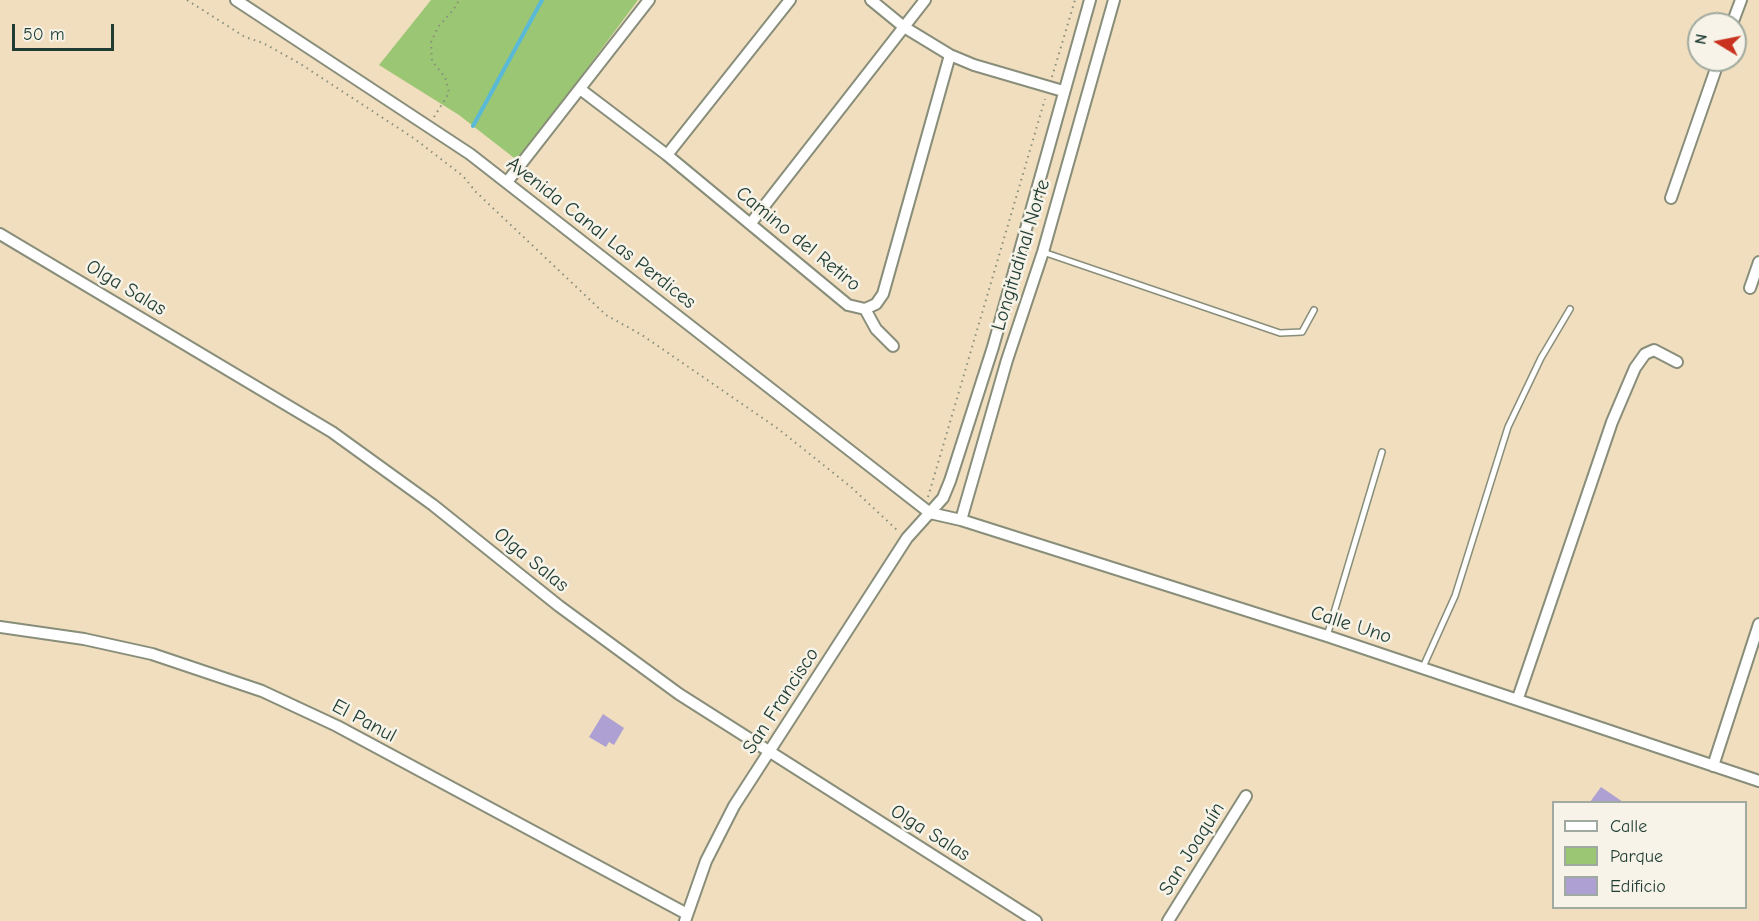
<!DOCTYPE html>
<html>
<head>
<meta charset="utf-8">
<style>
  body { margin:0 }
  #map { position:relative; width:1759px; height:921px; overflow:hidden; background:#f0debf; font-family:"Comic Neue",sans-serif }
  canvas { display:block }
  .legend { position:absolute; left:1552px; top:801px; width:195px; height:108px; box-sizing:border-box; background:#f7f3e8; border:2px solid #a1aaa0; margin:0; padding:8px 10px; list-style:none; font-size:18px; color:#1f3d34 }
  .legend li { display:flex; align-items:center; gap:12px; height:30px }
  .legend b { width:30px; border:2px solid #a1aaa0 }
  .north { position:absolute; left:1687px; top:12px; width:60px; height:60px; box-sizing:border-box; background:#f7f3e8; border:2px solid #a1aaa0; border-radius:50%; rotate:280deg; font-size:16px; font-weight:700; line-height:24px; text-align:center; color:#1f3d34 }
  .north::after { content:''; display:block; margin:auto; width:21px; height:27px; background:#c8321e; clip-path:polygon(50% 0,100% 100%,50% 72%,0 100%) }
  .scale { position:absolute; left:12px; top:24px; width:102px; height:27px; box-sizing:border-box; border:3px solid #1f3d34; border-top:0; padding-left:8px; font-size:18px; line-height:21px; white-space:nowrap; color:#1f3d34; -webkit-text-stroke:4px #f7f3e8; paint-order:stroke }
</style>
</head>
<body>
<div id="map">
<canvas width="1759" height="921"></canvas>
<ul class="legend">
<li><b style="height:8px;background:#fff"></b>Calle</li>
<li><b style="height:16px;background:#9bc673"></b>Parque</li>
<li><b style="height:16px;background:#aea0d2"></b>Edificio</li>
</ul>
<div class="north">N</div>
<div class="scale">50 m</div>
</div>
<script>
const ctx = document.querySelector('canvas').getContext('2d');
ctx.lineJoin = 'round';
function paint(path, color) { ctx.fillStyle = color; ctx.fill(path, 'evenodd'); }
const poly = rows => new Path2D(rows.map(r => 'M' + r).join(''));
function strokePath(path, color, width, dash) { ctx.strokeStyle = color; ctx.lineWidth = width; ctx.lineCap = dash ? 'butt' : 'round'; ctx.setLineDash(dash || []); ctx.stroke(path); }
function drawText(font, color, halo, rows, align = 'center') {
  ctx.font = font + ' "Comic Neue",sans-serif'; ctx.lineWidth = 5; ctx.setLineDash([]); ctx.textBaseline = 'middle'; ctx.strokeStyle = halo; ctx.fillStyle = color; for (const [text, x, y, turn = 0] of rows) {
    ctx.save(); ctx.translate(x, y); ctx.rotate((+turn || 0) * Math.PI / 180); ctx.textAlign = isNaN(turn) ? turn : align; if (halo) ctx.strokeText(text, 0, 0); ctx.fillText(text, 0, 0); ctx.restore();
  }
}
const green = poly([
  [431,0,638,0,518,161,459,115,379,65]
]);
const stream = poly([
  [473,126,542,0]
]);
const building = poly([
  [603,714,624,728,614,745,609,742,606,747,589,737],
  [1601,787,1623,802,1590,802]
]);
const path = poly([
  [187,0,245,37,263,43,299,63,415,139,463,176,476,192,606,315,642,335,777,428,851,487,898,531],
  [1052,77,1075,0],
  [434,117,449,93,448,88,445,77,432,61,431,42,438,27,454,9,459,0],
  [928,497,1045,99]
]);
const lane = poly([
  [1043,252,1280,333,1302,332,1314,310],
  [1327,636,1382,452],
  [1423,667,1455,596,1508,427,1541,358,1570,309]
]);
const street = poly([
  [236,0,470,154,930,513,961,520,1327,636,1759,781],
  [871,0,904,27,950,55,974,65,1063,91],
  [1732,24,1741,0],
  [580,89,667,155,848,305,865,309,876,304,883,294,950,55],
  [667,155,790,0],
  [507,182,649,0],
  [1671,198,1719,60],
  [751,223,925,0],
  [0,234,332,432,433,505,559,606,679,694,1036,921],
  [1750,288,1759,262],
  [865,309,876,329,893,346],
  [961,520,1007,360,1043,252,1114,0],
  [0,627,84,639,152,654,262,691,337,726,687,914],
  [1518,698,1612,422,1635,368,1645,354,1654,350,1677,362],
  [1713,766,1759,624],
  [685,921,706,861,734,806,907,538,943,498,950,481,993,347,1090,0],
  [1168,921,1246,796]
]);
const streetNames = [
  ["Avenida Canal Las Perdices",601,233,38],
  ["Camino del Retiro",798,239,39],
  ["Longitudinal Norte",1021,255,-73],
  ["Olga Salas",126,288,31],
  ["Olga Salas",531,560,39],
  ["Calle Uno",1351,625,18],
  ["San Francisco",781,701,-57],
  ["El Panul",364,721,28],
  ["Olga Salas",930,833,32],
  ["San Joaquín",1192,849,-58]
];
paint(green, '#9bc673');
strokePath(stream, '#59b9d7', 4);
paint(building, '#aea0d2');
strokePath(lane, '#888e7a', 8);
strokePath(street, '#888e7a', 14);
strokePath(path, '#888e7a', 2, [1.5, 4.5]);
strokePath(lane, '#fff', 5);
strokePath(street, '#fff', 10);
drawText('20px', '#1f3d34', '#f7f3e8', streetNames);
</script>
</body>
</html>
